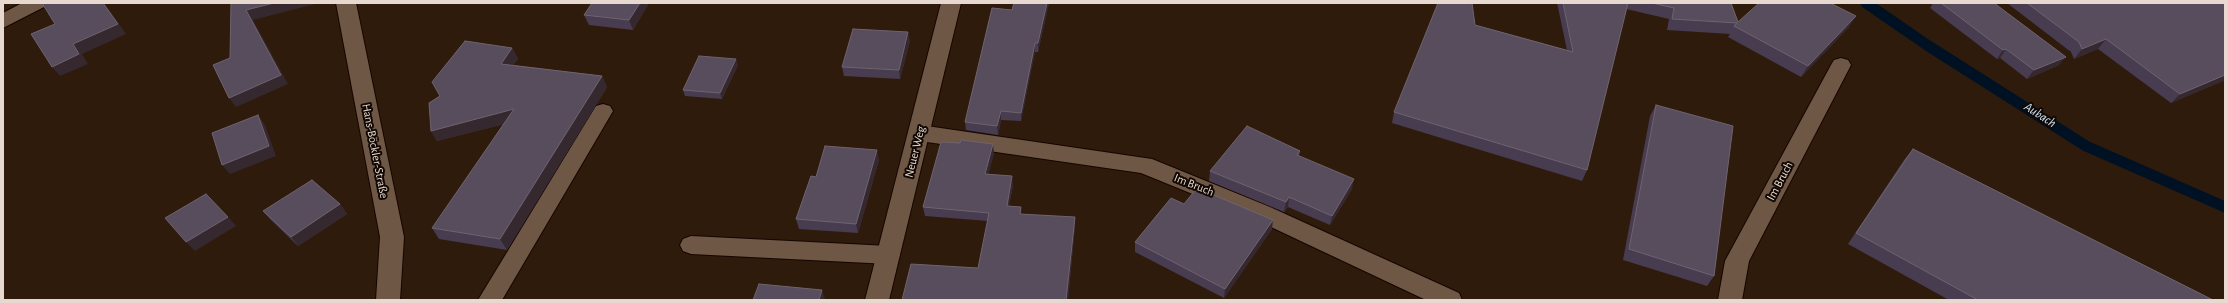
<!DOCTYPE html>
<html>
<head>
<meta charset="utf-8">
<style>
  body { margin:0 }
  #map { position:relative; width:2228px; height:303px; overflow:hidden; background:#2f1b0c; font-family:"Alegreya Sans",sans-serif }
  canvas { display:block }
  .frame { position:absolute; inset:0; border:4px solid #e7d9cf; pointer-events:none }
</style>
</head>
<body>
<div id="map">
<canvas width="2228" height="303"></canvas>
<div class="frame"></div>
</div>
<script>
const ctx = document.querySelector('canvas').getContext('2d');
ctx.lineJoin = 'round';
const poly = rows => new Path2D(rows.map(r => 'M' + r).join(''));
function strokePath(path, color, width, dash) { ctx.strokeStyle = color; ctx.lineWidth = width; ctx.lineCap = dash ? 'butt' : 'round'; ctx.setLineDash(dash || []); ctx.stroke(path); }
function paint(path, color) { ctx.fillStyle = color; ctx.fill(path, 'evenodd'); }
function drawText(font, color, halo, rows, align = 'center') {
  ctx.font = font + ' "Alegreya Sans",sans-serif'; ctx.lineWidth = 4; ctx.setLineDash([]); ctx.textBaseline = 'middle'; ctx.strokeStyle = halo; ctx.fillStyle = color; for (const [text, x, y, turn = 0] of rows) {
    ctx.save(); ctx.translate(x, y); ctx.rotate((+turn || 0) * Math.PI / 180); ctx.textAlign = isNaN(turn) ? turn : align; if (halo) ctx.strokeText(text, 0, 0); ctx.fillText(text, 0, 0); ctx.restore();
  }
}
const stream = poly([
  [1866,3,1927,45,2086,146,2225,207]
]);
const service = poly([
  [22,3,46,3,44,7,3,28,3,13,22,3],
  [603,104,610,106,613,111,502,300,478,300,596,106,603,104],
  [691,236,889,246,897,249,900,255,897,261,889,264,691,254,683,251,680,245,683,239,691,236]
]);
const minor = poly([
  [336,3,356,3,404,237,400,300,376,300,380,237,336,3],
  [1841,58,1848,60,1851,65,1749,261,1742,300,1718,300,1725,261,1831,65,1834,60,1841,58],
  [920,125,1152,159,1270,207,1459,293,1462,300,1426,300,1254,219,1141,173,920,141,912,139,909,133,912,127,920,125]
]);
const tertiary = poly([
  [941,3,961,3,889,300,865,300,941,3]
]);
const wall = poly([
  [649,3,633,30,589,25,584,15],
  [1014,3,1049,3,1038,52,1035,52,1021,121,1001,120,998,135,966,130,965,122,1012,10],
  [1557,3,1731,3,1738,22,1849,27,1801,77,1728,37,1730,34,1667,30,1669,19,1626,9,1587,170,1582,181,1392,123,1394,112,1475,25,1567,50],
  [1933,3,1994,3,2059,65,2027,79,2000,58,1997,59,1930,8],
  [2007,3,2225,3,2225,80,2171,103,2098,49,2074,59,2071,52],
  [910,41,900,79,844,76,842,67],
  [512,48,518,59,513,65,602,76,607,87,507,250,439,239,432,228,504,124,437,141,431,131,440,96],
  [738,65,722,99,685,96,683,90],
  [1656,105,1714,276,1707,286,1623,260,1650,116],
  [1913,149,2213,300,1949,300,1848,244,1904,160],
  [1300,151,1299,156,1352,189,1330,225,1288,207,1284,212,1209,181,1210,171],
  [994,153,988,175,1013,185,1009,206,1022,214,1075,225,1068,300,902,300,978,268,988,221,925,216,923,207],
  [879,160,858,233,799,229,796,219,816,177],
  [340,204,347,214,298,246,271,220,263,211],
  [1184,204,1272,229,1224,298,1135,252,1135,242]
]);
const shadedWall = poly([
  [103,3,104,3,126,34,82,54,88,64,60,76,52,67,73,44],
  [274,3,319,3,253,20,288,84,236,107,229,98,246,10],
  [640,3,649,3,633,30,629,20],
  [1047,3,1049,3,1038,52,1038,43],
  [1856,16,1849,27,1801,77,1808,66],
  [908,32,910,41,900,79,899,70],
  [2106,39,2098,49,2074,59,2082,49],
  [1035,43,1035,52,1021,121,1021,113],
  [512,48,518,59,506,75,501,64],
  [2006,49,2000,58,1997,59,2003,50],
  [2066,57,2059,65,2027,79,2034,70],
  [736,59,738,65,722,99,720,93],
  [2225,75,2225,80,2171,103,2180,94],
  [602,76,607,87,507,250,500,239],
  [514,109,520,120,437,141,431,131],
  [1001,111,1001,120,998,135,997,126],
  [258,115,265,125,276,156,230,174,222,165],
  [993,144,994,153,986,183,985,174],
  [877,150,879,160,858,233,856,224],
  [1012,176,1013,185,1007,215,1007,206],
  [1354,179,1352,189,1330,225,1332,216],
  [1289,197,1288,207,1284,212,1286,202],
  [340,204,347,214,298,246,291,237],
  [1021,207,1022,216,1020,214],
  [228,217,236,226,195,251,186,242],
  [1075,217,1075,225,1068,300,1066,300],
  [1273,220,1272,229,1224,298,1225,289],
  [822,290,825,299,825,300,819,300]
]);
const building = poly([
  [42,3,103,3,118,24,73,44,79,54,52,67,31,34,55,24,42,3],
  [231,3,274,3,246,10,281,75,229,98,213,65,230,58,231,3],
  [592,3,640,3,629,20,584,15,592,3],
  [1014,3,1047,3,1038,43,1035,43,1021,113,1001,111,997,126,965,122,992,8,1012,10,1014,3],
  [1438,3,1472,3,1475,25,1573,52,1563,3,1628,3,1587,170,1394,112,1438,3],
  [1652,3,1731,3,1738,22,1759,3,1830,3,1856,16,1808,66,1734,26,1737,23,1672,19,1674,8,1652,3],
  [1941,3,1994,3,2066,57,2034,70,2006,49,2003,50,1941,3],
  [2027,3,2225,3,2225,75,2180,94,2106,39,2082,49,2079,42,2027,3],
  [853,29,908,32,899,70,842,67,853,29],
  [465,41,512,48,501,64,602,76,500,239,432,228,514,109,431,131,429,103,440,96,432,82,465,41],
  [699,56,736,59,720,93,683,90,699,56],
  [1656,105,1733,126,1714,276,1629,249,1656,105],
  [258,115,269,146,222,165,212,133,258,115],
  [1247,126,1300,151,1297,155,1354,179,1332,216,1289,197,1286,202,1210,171,1247,126],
  [961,140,993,144,985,174,1012,176,1007,206,1021,207,1020,214,1075,217,1066,300,902,300,911,264,978,268,989,213,923,207,941,142,960,143,961,140],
  [825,146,877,150,856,224,796,219,811,176,816,177,825,146],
  [1913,149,2213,300,1978,300,1856,233,1913,149],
  [312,180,340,204,291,237,263,211,312,180],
  [1197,188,1273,220,1225,289,1135,242,1171,198,1184,204,1197,188],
  [206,194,228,217,186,242,165,218,206,194],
  [759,284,822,290,819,300,753,300,759,284]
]);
const streetNames = [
  ["Hans-Böckler-Straße",375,151,79],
  ["Neuer Weg",915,152,-76],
  ["Im Bruch",1780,181,-62],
  ["Im Bruch",1194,185,22]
];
const waterNames = [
  ["Aubach",2040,115,33]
];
strokePath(stream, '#001124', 11);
strokePath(service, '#160500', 2);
strokePath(minor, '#160500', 2);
strokePath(tertiary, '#160500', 2);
paint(service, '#6f5746');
paint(minor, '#6f5746');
paint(tertiary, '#6f5746');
paint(wall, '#473c50');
paint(shadedWall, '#36282f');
paint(building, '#584d5d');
strokePath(building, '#6f636f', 1);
drawText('12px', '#e7d9cf', '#110803', streetNames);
drawText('italic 13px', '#cce3f7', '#110803', waterNames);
</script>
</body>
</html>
